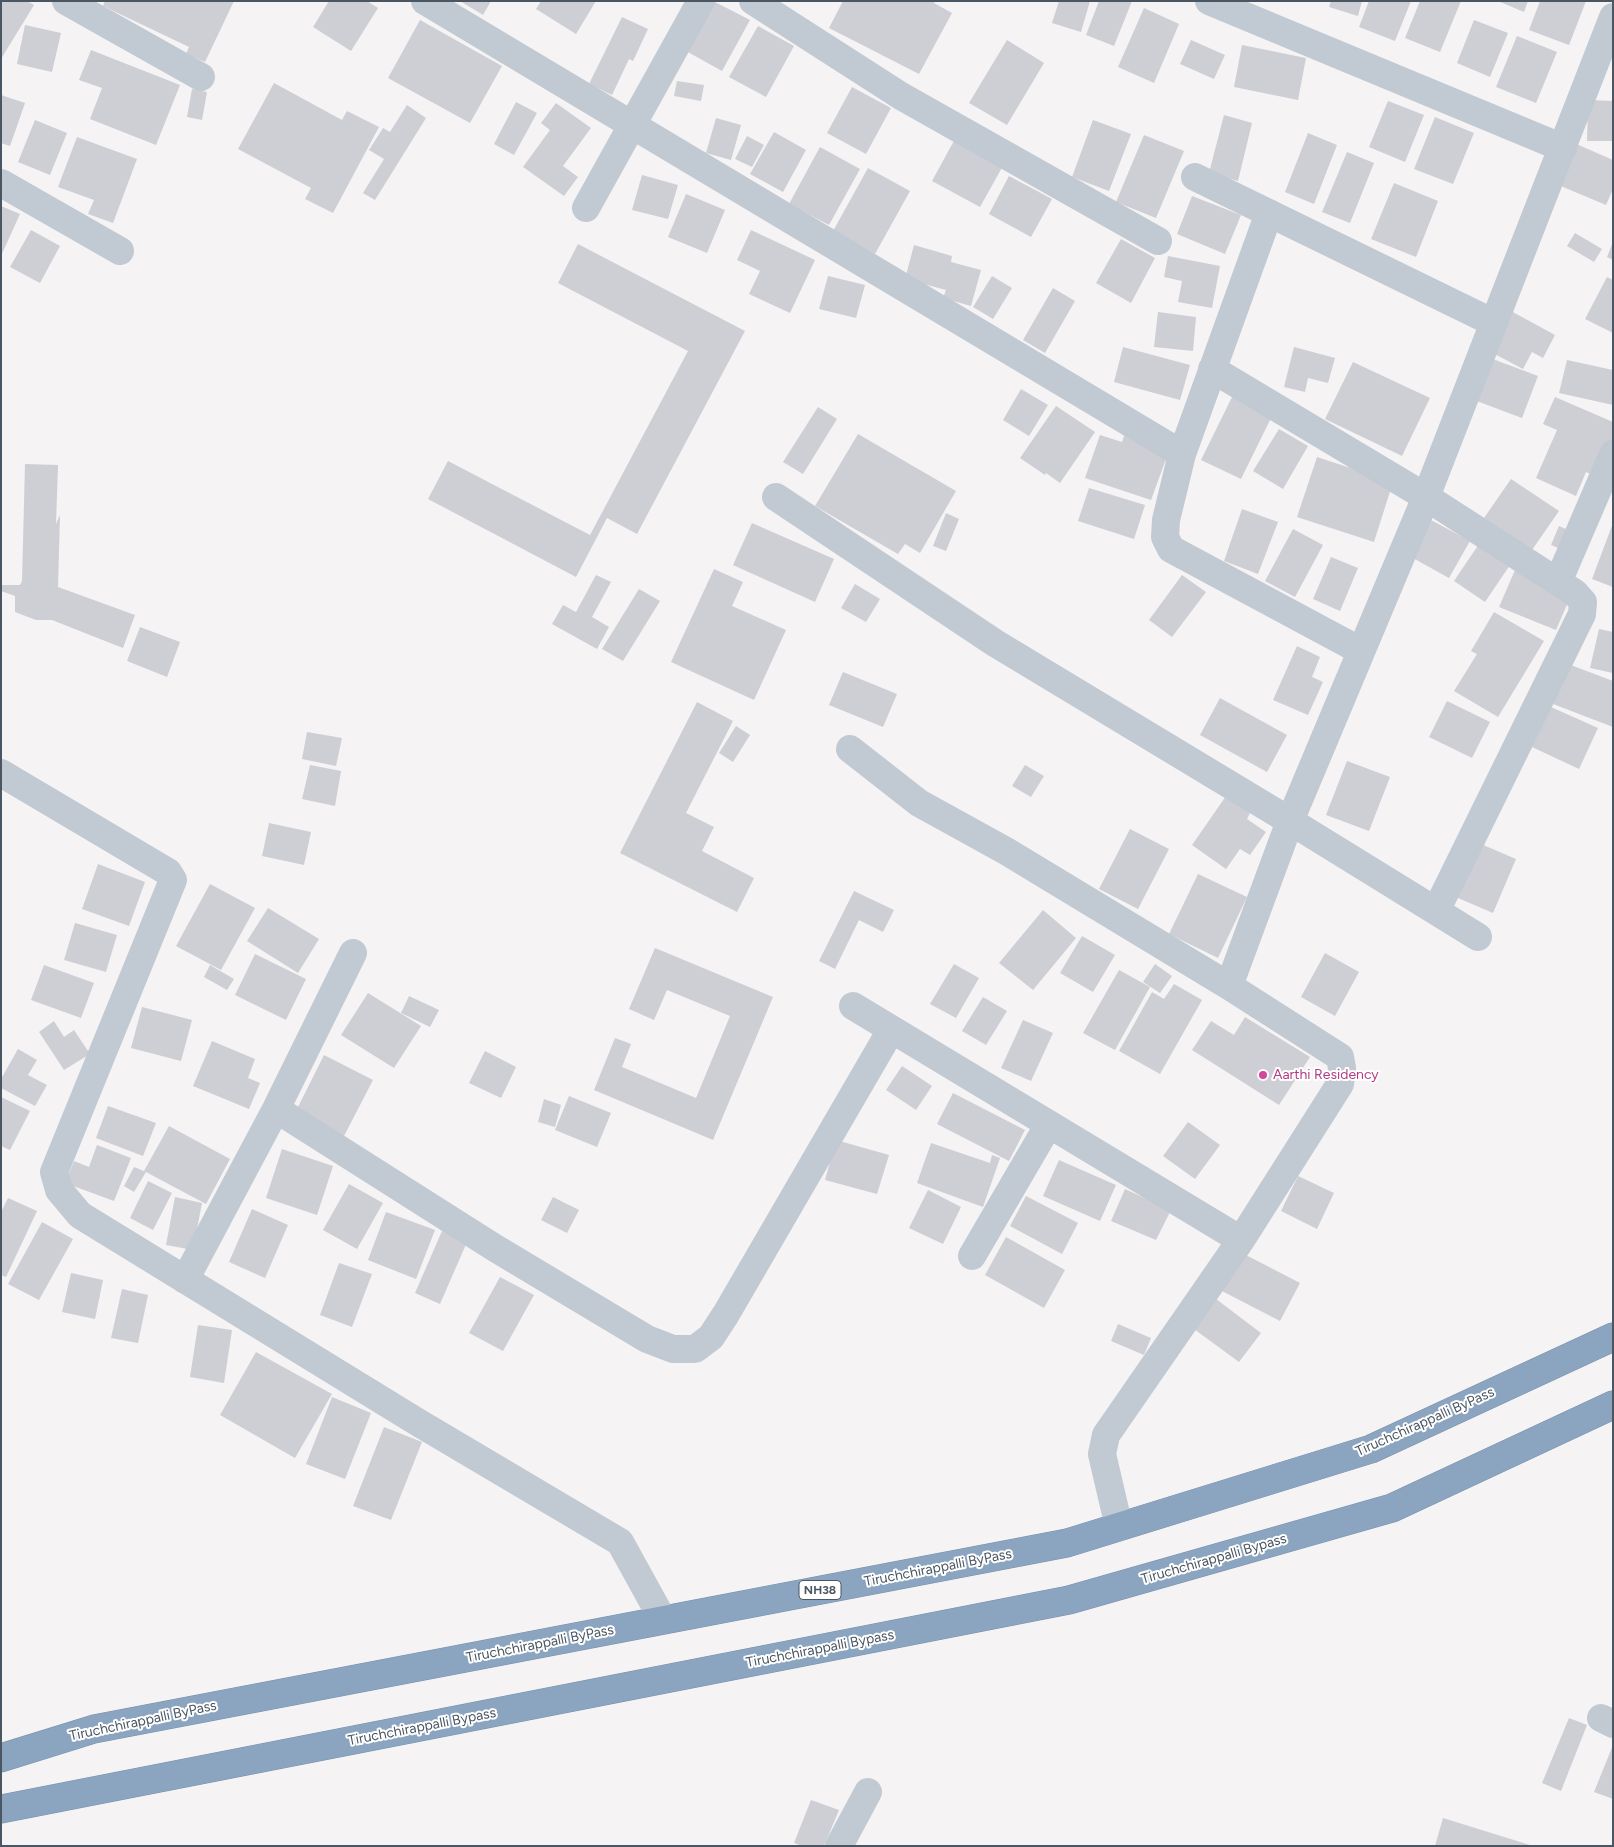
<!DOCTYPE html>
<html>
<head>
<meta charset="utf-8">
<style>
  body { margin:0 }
  #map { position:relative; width:1614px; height:1847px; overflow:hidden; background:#f5f3f3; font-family:Figtree,sans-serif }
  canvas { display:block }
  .frame { position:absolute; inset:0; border:2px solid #4a5661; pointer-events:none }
</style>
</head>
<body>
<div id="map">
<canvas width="1614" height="1847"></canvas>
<div class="frame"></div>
</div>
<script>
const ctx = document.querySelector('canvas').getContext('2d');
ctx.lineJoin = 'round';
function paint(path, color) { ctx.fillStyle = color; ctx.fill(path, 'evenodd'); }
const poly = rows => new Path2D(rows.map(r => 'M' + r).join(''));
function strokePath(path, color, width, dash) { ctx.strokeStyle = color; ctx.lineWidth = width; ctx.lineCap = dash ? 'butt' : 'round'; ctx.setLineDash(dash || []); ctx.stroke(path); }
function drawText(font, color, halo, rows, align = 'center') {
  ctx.font = font + ' Figtree,sans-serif'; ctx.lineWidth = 4; ctx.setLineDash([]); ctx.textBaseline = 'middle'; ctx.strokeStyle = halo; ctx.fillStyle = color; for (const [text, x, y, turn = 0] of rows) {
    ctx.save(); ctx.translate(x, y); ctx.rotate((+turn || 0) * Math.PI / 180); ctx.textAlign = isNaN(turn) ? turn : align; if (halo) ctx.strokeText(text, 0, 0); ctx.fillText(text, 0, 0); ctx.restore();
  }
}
const building = poly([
  [1,1,27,1,34,5,1,59],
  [105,1,234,1,205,62,186,54,189,47,103,6],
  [329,1,367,1,378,8,351,51,313,27],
  [460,1,491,1,483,15],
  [541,1,596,1,576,34,536,9],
  [713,1,750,20,722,71,686,51],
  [843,1,935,1,934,3,952,13,919,74,829,28],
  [1059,1,1090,1,1081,32,1052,23],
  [1099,1,1132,1,1114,46,1086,35],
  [1331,1,1362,1,1358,16,1329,7],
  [1369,1,1411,1,1395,41,1359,27],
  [1420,1,1461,1,1440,52,1405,38],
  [1498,1,1528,1,1524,12],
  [1540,1,1586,1,1569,45,1529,30],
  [1144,8,1179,24,1154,83,1118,67],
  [622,17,648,29,633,61,629,59,612,95,589,84],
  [420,20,502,66,470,123,388,78],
  [1474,20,1508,33,1490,77,1457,63],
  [25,25,61,33,52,72,17,64],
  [758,26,794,46,766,97,729,77],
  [1517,36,1557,52,1536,103,1496,87],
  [1007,40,1044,63,1007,125,969,103],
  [1191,40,1225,55,1214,79,1180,64],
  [1242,45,1306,58,1298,100,1234,87],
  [91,50,180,85,156,145,90,119,102,88,79,80],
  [677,81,704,85,701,101,674,96],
  [274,83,342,120,347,111,379,127,333,213,305,199,311,188,238,149],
  [852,87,891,108,866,154,827,133],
  [192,89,207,92,202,120,187,117],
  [1,95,25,103,10,146,1,143],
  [1588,100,1613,101,1613,141,1587,141],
  [1388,101,1424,115,1405,162,1369,147],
  [516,102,537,113,514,155,494,144],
  [556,103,591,128,563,166,578,177,564,196,523,167,550,130,541,123],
  [407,105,426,118,375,200,363,193,384,159,369,150,383,128,390,132],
  [1224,115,1252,123,1238,181,1209,173],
  [1435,117,1474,133,1453,184,1414,169],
  [716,118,741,125,731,160,706,153],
  [35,120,67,133,50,175,18,162],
  [1093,120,1131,134,1109,191,1072,177],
  [774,132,806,150,783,192,750,174],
  [1308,133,1337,145,1314,204,1285,192],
  [1144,135,1184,151,1156,218,1116,202],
  [747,136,764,145,752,167,735,159],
  [77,137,137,159,113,223,88,214,94,200,58,187],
  [956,137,1004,164,980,207,932,181],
  [1574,143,1613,160,1613,189,1606,205,1556,184],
  [820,147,860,169,829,225,789,204],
  [1347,152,1374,163,1350,223,1322,212],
  [868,168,910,191,875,254,833,231],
  [642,175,678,185,668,219,632,210],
  [1009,176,1052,199,1031,237,989,214],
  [1394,183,1438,201,1416,257,1371,239],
  [686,194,725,210,707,253,668,237],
  [1192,196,1241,215,1225,254,1177,234],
  [1,206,20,214,1,256],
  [31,230,60,246,40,283,10,267],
  [751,230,815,260,790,313,749,294,760,271,737,260],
  [1575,233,1602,249,1594,262,1567,246],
  [1121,239,1155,258,1131,303,1096,283],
  [1613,242,1613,260,1607,257],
  [578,244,745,331,637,534,607,518,576,577,428,499,448,461,590,535,688,351,558,283],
  [914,245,952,256,951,262,981,270,971,306,943,298,946,290,905,279],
  [1168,256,1220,266,1212,308,1178,302,1182,281,1164,277],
  [828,276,865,285,856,318,819,309],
  [992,276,1012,288,993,319,973,307],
  [1607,277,1613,280,1613,333,1585,319],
  [1053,288,1075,301,1045,353,1023,340],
  [1511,311,1555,335,1543,358,1532,352,1523,369,1489,351],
  [1158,312,1196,317,1193,351,1154,347],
  [1123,347,1190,365,1180,400,1114,382],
  [1294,347,1335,358,1328,383,1308,378,1305,392,1284,387],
  [1490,358,1538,376,1522,418,1474,400],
  [1567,360,1613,370,1613,405,1559,393],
  [1353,362,1430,398,1402,456,1325,419],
  [1021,389,1048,405,1029,436,1003,420],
  [1233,395,1273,414,1241,479,1201,460],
  [1555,397,1613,422,1613,442,1597,477,1586,472,1576,496,1536,478,1557,430,1543,424],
  [1056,406,1095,432,1060,483,1046,473,1045,475,1020,458],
  [818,407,837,419,803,474,783,462],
  [1279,429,1308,446,1283,489,1253,471],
  [1125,433,1170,448,1151,500,1085,478,1100,435,1122,442],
  [858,434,956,491,920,553,905,544,898,554,815,506],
  [1317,457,1393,482,1374,542,1297,517],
  [25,464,58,465,56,524,60,515,58,587,135,615,123,648,52,620,36,620,15,612,15,596,1,591,1,585,20,585,22,581],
  [1511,479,1559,511,1532,550,1484,518],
  [1089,488,1145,505,1134,539,1078,521],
  [1242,509,1278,522,1258,574,1224,561],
  [946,513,959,519,946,551,933,546],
  [1431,520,1470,541,1449,578,1411,557],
  [752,523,834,559,815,602,733,565],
  [1613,523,1613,587,1592,579],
  [1559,526,1573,532,1565,551,1551,545],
  [1293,529,1323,545,1295,597,1265,581],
  [1479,544,1510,565,1485,602,1454,581],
  [1331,557,1358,568,1340,611,1313,599],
  [714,569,743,582,732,606,786,630,754,700,671,662],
  [1515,570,1572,593,1556,630,1499,607],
  [596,575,611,582,592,617,609,627,597,649,552,624,563,605,576,612],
  [1182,575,1206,592,1172,637,1149,620],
  [855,584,880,599,866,622,841,608],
  [639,589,660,601,623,661,602,649],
  [1494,612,1544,641,1498,717,1454,691,1477,654,1471,651],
  [140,627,180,642,167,677,127,661],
  [1599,629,1613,632,1613,673,1590,668],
  [1297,646,1320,657,1312,677,1323,682,1308,715,1273,700],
  [1568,664,1613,681,1613,727,1553,704],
  [843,672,897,694,883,727,829,705],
  [1220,698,1287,735,1267,772,1200,735],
  [1447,701,1490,722,1472,758,1429,737],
  [697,702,733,721,686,813,714,827,702,851,754,878,737,912,620,853],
  [1551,707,1598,728,1579,769,1532,747],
  [736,726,750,735,733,762,719,753],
  [307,732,342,738,336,766,302,759],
  [1347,761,1390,777,1369,831,1326,815],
  [310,765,341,771,335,806,302,799],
  [1025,765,1044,776,1031,797,1012,786],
  [1226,796,1250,813,1247,819,1266,832,1250,855,1240,849,1226,869,1192,845],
  [269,823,311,832,304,865,262,856],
  [1130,829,1169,849,1138,909,1099,889],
  [1474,841,1516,859,1493,913,1451,895],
  [98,864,145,882,129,926,82,909],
  [1198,874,1247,897,1218,958,1169,934],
  [210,884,255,908,221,970,176,946],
  [854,891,894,910,883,932,859,920,835,969,819,961],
  [268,908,319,939,298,973,247,941],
  [1043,910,1076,938,1033,990,999,963],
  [75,923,117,935,106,972,64,960],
  [1082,936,1115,955,1093,992,1060,973],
  [655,948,773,997,713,1140,594,1090,615,1038,631,1044,622,1067,696,1098,730,1016,667,990,654,1020,629,1009],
  [1325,953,1359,972,1335,1016,1301,997],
  [255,954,306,979,286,1020,235,995],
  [954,964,979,978,956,1018,930,1004],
  [1155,964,1172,976,1160,993,1143,982],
  [44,965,94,983,81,1018,31,1000],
  [210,965,234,979,227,990,204,977],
  [1119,970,1150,987,1115,1050,1083,1033],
  [1174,984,1202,1000,1160,1074,1119,1051,1152,992,1164,999],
  [368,993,421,1026,394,1068,341,1035],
  [409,996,439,1010,430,1027,401,1013],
  [983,997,1007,1011,986,1045,962,1031],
  [142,1007,192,1020,181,1061,131,1048],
  [1245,1017,1310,1057,1279,1105,1192,1050,1211,1021,1234,1035],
  [1023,1020,1053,1033,1031,1081,1001,1068],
  [54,1021,64,1037,74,1030,90,1054,64,1070,39,1032],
  [212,1041,255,1059,248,1078,260,1083,249,1109,193,1086],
  [18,1049,37,1060,28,1075,47,1085,35,1106,1,1088,1,1079],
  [485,1051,516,1067,501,1098,469,1083],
  [324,1055,373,1080,344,1136,296,1111],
  [902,1066,932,1086,916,1110,886,1090],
  [953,1093,1025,1130,1009,1161,937,1124],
  [569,1096,611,1113,597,1147,555,1130],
  [1,1097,30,1111,10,1150,1,1146],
  [544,1099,561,1105,555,1127,538,1122],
  [108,1106,156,1123,143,1156,96,1138],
  [1188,1122,1220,1145,1195,1179,1163,1156],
  [169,1126,230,1159,206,1204,146,1172,134,1192,124,1186,134,1167,144,1171],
  [836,1140,889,1155,877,1194,825,1180],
  [931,1143,990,1163,992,1155,1000,1158,983,1207,917,1183],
  [97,1145,131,1158,114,1201,65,1183,74,1161,89,1167],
  [282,1149,333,1166,317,1215,266,1198],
  [1059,1160,1116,1185,1100,1221,1043,1196],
  [1298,1176,1334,1193,1317,1229,1281,1211],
  [148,1181,172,1193,153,1230,130,1218],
  [349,1184,383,1203,357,1249,323,1230],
  [1125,1189,1171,1210,1156,1240,1111,1221],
  [928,1190,961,1207,943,1244,909,1228],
  [1026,1196,1078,1223,1062,1254,1010,1226],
  [175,1197,202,1203,193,1250,166,1245],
  [553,1197,579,1210,567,1233,541,1220],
  [8,1198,37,1211,6,1277,1,1275,1,1212],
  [252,1209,288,1225,265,1278,229,1262],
  [386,1212,435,1230,416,1279,368,1260],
  [42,1222,73,1239,39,1300,8,1284],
  [442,1231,467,1242,440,1304,415,1293],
  [1006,1237,1065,1270,1044,1308,985,1275],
  [1242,1253,1300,1283,1280,1321,1222,1291],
  [339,1263,372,1274,352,1327,320,1315],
  [71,1273,103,1280,95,1319,62,1312],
  [500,1277,534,1295,503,1351,469,1333],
  [122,1289,148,1295,138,1343,111,1338],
  [1216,1299,1261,1333,1239,1362,1194,1329],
  [1118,1324,1151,1338,1144,1355,1111,1341],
  [198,1325,232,1330,224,1383,190,1377],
  [256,1352,332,1394,295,1458,220,1415],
  [332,1397,371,1413,345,1479,306,1464],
  [384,1427,422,1442,391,1520,353,1506],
  [1569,1718,1587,1725,1561,1791,1542,1783],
  [1613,1745,1613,1799,1594,1792],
  [811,1800,839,1810,824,1846,802,1846,794,1843],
  [1443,1818,1530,1845,1530,1846,1435,1846]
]);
const minor = poly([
  [66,1,201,77],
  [425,1,1182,454],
  [753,1,901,96,1158,241],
  [1209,1,1563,148],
  [1195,177,1494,323],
  [1,183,120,251],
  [586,208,701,1],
  [1269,213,1182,454,1166,520,1165,537,1171,549,1361,651],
  [1212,369,1426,497,1575,593,1583,602,1582,614,1436,911],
  [776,497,995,643,1290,821,1478,937],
  [1558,582,1613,454],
  [850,749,919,803,1006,851,1229,986,1340,1057,1342,1068,1340,1084,1241,1240,1106,1435,1102,1454,1119,1527],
  [1,773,168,872,173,880,54,1172,59,1190,80,1215,419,1423,620,1542,663,1620],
  [1229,986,1290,821,1426,497,1613,17],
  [853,1006,1241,1240],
  [276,1109,495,1248,647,1339,673,1349,695,1349,711,1337,726,1314,891,1030],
  [972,1256,1049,1124],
  [185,1280,276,1109,353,953],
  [1601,1718,1613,1724],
  [839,1846,868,1792]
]);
const highway = poly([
  [1,1758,94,1729,1067,1543,1371,1449,1613,1337],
  [1,1809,1069,1600,1392,1508,1613,1405]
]);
const markers = [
  [1263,1075,5,"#d1479c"]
];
const shields = [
  [820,1590,42]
];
const shieldNames = [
  ["NH38",820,1590]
];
const hotelNames = [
  ["Aarthi Residency",1273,1075]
];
const streetNames = [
  ["Tiruchchirappalli ByPass",1425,1422,-24],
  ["Tiruchchirappalli Bypass",1214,1559,-16],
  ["Tiruchchirappalli ByPass",938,1568,-11],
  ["Tiruchchirappalli ByPass",540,1644,-11],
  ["Tiruchchirappalli Bypass",820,1649,-11],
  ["Tiruchchirappalli ByPass",143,1721,-12],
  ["Tiruchchirappalli Bypass",422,1727,-11]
];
paint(building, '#cdcfd5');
strokePath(highway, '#7690ad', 29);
strokePath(minor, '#c1cad2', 28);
strokePath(highway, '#8ba5c1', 28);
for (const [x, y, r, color] of markers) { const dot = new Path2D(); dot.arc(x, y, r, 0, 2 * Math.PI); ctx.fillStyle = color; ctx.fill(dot); strokePath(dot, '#fff', 2); }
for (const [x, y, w] of shields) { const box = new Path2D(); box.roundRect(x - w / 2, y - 9.5, w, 19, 4); ctx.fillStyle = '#fff'; ctx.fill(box); strokePath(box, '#4a5661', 1); }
drawText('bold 12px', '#4a5661', null, shieldNames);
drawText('14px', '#b23c85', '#fff', hotelNames, 'left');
drawText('14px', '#4a5661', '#fff', streetNames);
</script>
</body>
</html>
